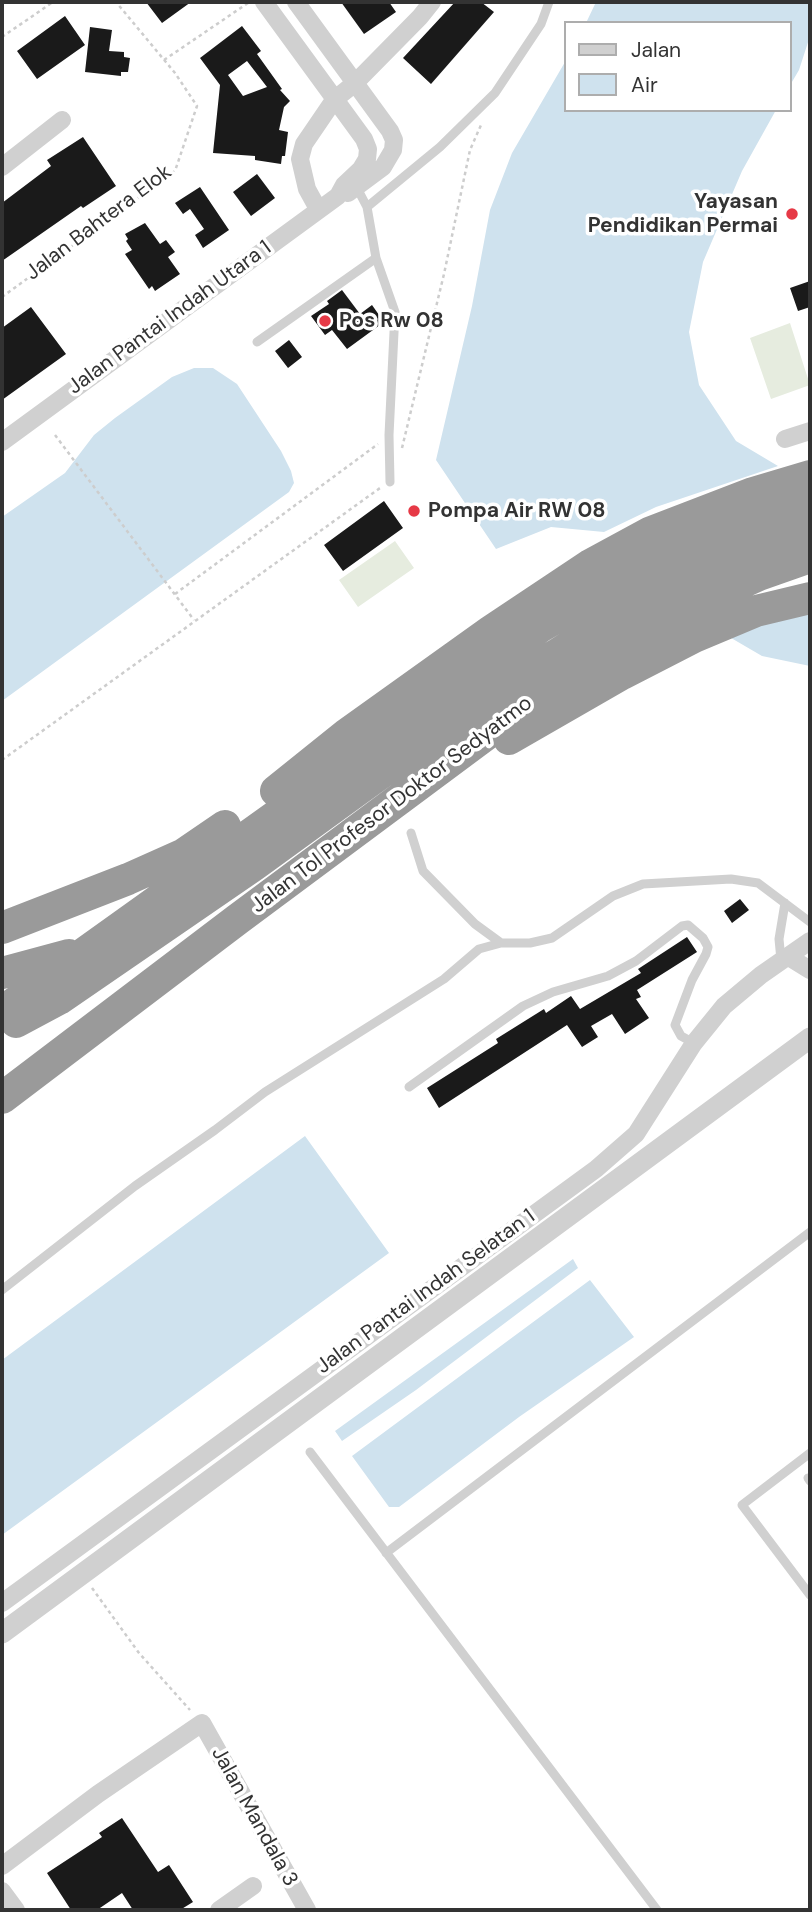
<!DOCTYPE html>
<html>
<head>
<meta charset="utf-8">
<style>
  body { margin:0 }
  #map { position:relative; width:812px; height:1912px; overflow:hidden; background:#fff; font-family:"DM Sans",sans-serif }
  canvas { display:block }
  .frame { position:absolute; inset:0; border:4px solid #333; pointer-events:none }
  .legend { position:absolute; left:564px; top:21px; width:228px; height:91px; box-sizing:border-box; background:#fff; border:2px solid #adadad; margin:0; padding:9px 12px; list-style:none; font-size:21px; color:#333 }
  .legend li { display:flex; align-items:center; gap:14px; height:35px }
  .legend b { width:35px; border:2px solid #adadad }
</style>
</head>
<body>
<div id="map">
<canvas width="812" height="1912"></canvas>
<div class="frame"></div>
<ul class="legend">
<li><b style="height:9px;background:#d0d0d0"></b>Jalan</li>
<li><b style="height:19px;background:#cfe2ee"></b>Air</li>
</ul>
</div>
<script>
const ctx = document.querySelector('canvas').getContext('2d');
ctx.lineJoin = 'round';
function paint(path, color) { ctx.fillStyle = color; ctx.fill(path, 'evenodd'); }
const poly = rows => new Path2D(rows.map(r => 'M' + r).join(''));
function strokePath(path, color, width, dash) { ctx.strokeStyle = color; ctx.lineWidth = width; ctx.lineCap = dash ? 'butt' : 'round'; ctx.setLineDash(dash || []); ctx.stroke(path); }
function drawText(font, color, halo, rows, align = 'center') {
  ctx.font = font + ' "DM Sans",sans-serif'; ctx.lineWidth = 7; ctx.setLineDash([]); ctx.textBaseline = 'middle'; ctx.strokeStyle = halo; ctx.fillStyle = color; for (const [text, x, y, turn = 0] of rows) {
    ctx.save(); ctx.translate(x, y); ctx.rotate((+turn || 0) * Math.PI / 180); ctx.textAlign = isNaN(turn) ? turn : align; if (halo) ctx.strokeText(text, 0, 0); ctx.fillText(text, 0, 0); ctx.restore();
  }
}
const green = poly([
  [790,323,810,385,771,399,750,338],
  [395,541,414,568,358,607,339,580]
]);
const water = poly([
  [596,2,810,2,810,36,799,70,789,87,789,23,586,23],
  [565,62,565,110,776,110,742,171,703,262,689,332,699,385,736,441,778,466,656,507,604,532,551,527,496,549,436,460,472,306,490,210,512,153],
  [194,368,213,368,237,384,281,451,291,471,294,483,289,492,2,701,2,517,65,473,94,435,115,418,172,377],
  [810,610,810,666,762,656,726,635],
  [305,1136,389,1253,2,1535,2,1360],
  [573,1259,578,1268,416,1390,342,1441,335,1431],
  [590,1280,634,1337,519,1417,399,1507,389,1507,352,1456]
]);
const building = poly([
  [146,2,191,2,162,23],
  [341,2,389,2,396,12,364,34],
  [455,2,481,2,494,12,431,84,403,58],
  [65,16,85,45,37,79,17,51],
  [242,26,261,51,257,54,282,89,280,90,290,101,284,107,279,130,288,132,285,156,282,156,281,164,255,160,255,156,213,153,220,85,200,58],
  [247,61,267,87,243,96,228,75],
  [90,27,112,30,109,51,124,52,124,57,130,58,128,72,121,72,121,76,85,72],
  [83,137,116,186,83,208,81,206,2,261,2,203,51,166,47,160],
  [257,174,275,198,251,216,233,192],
  [200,187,229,230,203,248,195,235,204,229,190,209,183,214,175,203],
  [145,223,160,244,166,240,175,252,168,257,180,274,155,291,152,286,149,289,125,254,132,250,126,241,128,239,125,234],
  [810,281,810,307,798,311,790,288],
  [342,290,360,314,372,305,384,322,347,349,332,330,325,335,311,316,329,304,327,301],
  [31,307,66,354,2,400,2,328],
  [289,340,302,357,288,368,275,351],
  [384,501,403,528,343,571,324,545],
  [740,899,749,910,732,923,724,911],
  [687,937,697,952,637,990,641,997,636,999,649,1018,625,1034,612,1014,591,1026,598,1037,582,1047,567,1025,439,1108,427,1088,498,1043,496,1039,544,1009,546,1013,571,996,580,1009,641,973,638,969],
  [122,1818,158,1872,169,1865,193,1902,180,1910,133,1910,122,1893,97,1910,71,1910,47,1873,102,1837,99,1833]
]);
const path = poly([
  [2,37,53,2],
  [164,60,248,3],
  [2,297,175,171,197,106,175,73,116,2],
  [55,435,194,620],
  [402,448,444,274,470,150,481,125],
  [175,594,378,444],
  [2,760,380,488],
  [92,1588,139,1653,190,1710]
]);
const service = poly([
  [356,186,367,207,376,258,395,312,389,435,390,482],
  [367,207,440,147,495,93,541,24,549,2],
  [257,342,376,258],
  [411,833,423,871,475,924,501,943],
  [781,960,779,939,785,903],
  [409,1087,523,1006,553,992,608,976,636,961,682,926,688,925,703,938,708,947,706,954,692,980,675,1025,681,1036,694,1043],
  [2,1290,135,1186,215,1130,265,1092,444,979,479,949,501,943,530,943,552,938,613,896,643,884,731,879,758,883,810,922],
  [310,1452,657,1910],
  [810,1453,742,1505,810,1595],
  [808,1478,810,1481],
  [386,1553,810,1232]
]);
const minor = poly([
  [296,2,390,131,394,140,393,150,383,167,348,193],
  [2,167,62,120],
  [318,209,307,189,300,159,304,144,334,100,355,83,420,17,432,2],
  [785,439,810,431],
  [2,442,338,196,344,185,361,169,367,159,368,149,364,139,264,2],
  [789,957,810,970],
  [2,1603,596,1169,636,1134,694,1043,724,1006,761,975,810,941],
  [2,1866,98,1794,202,1723,307,1910],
  [2,1891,16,1910],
  [219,1910,253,1886]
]);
const tertiary = poly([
  [2,1633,810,1038]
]);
const motorway = poly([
  [509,739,622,674,694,637,756,611,810,598],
  [276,791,347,734,491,631,590,565,649,533,753,493,810,476],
  [2,928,128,879,184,854,225,826],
  [2,973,69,955],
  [2,1012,540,627,647,564,723,529,810,499],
  [16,1022,59,999,254,865,466,711,646,599,733,558,810,526],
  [2,1098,238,919,542,693,610,651,695,604,759,575,810,557]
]);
const markers = [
  [792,214,7,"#e63946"],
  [325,321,7,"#e63946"],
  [414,511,7,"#e63946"]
];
const poiNames = [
  ["Yayasan",778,202,"right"],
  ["Pendidikan Permai",778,226,"right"],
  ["Pos Rw 08",339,321],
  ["Pompa Air RW 08",428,511]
];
const streetNames = [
  ["Jalan Bahtera Elok",99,223,-37],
  ["Jalan Pantai Indah Utara 1",170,318,-36],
  ["Jalan Tol Profesor Doktor Sedyatmo",392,805,-37],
  ["Jalan Pantai Indah Selatan 1",426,1292,-36],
  ["Jalan Mandala 3",254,1817,61]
];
paint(green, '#e6ecdf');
paint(water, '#cfe2ee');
paint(building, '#1a1a1a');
strokePath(path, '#cdcdcd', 2.5, [3.5, 3.5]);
strokePath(service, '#d0d0d0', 9);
strokePath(minor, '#d0d0d0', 18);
strokePath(tertiary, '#d0d0d0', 21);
strokePath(motorway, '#9a9a9a', 32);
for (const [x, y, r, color] of markers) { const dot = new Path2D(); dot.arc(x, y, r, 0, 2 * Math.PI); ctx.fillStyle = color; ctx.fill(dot); strokePath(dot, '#fff', 2.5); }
drawText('bold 21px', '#333', '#fff', poiNames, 'left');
drawText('21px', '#333', '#fff', streetNames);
</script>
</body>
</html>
